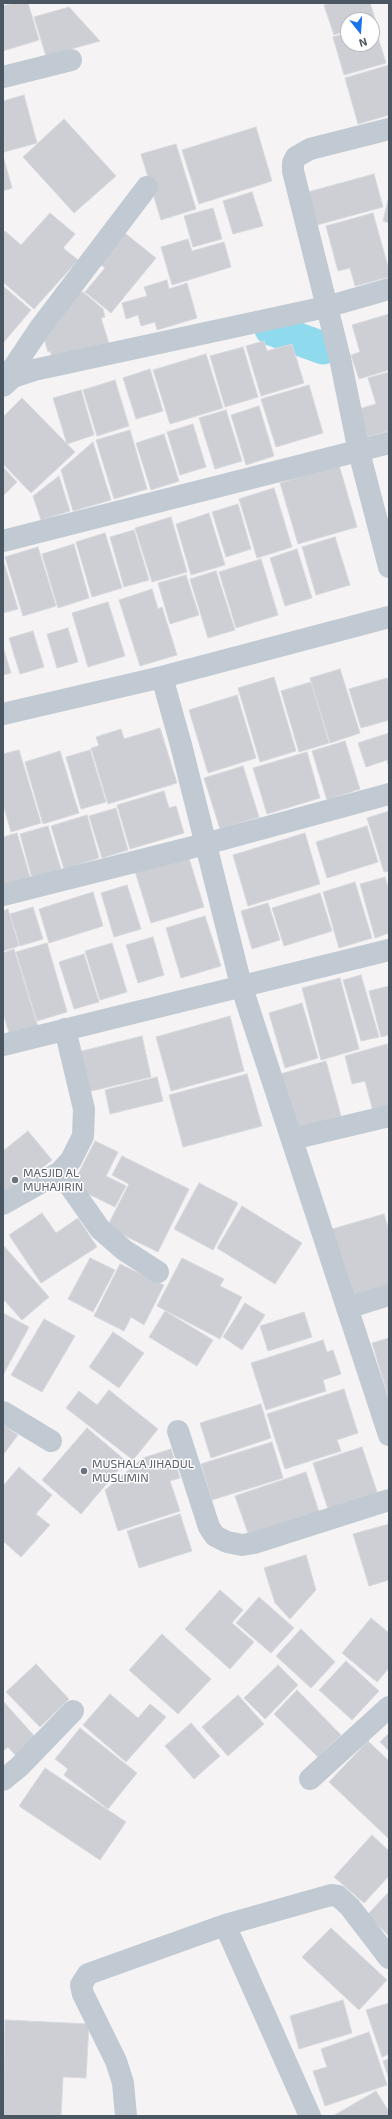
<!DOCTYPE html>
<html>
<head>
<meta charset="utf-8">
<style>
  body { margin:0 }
  #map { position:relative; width:392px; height:2119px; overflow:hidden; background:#f5f3f3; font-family:"Exo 2",sans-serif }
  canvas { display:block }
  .frame { position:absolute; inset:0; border:4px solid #4a5661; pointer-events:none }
  .north { position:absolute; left:340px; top:12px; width:40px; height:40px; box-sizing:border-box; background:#fff; border:1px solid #b7bbc0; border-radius:50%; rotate:163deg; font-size:11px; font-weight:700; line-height:16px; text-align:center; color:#4a5661 }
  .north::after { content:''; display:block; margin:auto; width:14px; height:18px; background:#1a73e8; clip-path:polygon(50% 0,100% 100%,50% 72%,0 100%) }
</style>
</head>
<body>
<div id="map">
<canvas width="392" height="2119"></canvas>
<div class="frame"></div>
<div class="north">N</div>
</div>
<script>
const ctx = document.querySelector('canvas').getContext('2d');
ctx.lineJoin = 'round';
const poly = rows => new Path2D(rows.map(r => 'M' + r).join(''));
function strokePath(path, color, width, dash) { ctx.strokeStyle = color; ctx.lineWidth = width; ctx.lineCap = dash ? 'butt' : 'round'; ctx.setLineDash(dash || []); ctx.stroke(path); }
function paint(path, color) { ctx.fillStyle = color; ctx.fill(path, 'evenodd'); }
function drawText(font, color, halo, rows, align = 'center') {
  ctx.font = font + ' "Exo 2",sans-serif'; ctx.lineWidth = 3; ctx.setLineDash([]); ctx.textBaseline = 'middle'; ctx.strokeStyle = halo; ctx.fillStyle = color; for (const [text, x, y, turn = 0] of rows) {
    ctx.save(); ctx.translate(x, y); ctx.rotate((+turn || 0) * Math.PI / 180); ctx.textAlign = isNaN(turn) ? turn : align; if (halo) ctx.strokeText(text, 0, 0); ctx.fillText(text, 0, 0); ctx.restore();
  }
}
const canal = poly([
  [271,329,323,348]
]);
const building = poly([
  [14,3,28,3,39,40,3,51,3,6,14,3],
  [330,3,370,3,376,22,372,23,372,20,348,20,348,30,334,35,324,5,330,3],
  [69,7,100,41,46,56,34,17,69,7],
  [348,33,348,44,372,44,372,35,377,34,386,63,344,75,333,37,348,33],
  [389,65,389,115,358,124,345,78,389,65],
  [24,95,37,143,4,152,3,101,24,95],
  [64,119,116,176,74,213,23,157,64,119],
  [256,127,272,181,199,204,182,150,256,127],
  [176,144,196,209,161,220,141,154,176,144],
  [3,156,12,188,3,191,3,156],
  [374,174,383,207,317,225,308,192,374,174],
  [252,192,263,226,233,234,223,201,252,192],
  [389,196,389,223,383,221,389,196],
  [213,208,222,239,193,247,184,216,213,208],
  [50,213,75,234,63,248,78,260,34,309,3,282,3,234,5,231,21,245,50,213],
  [373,213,389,270,389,277,355,286,350,268,338,271,326,226,373,213],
  [121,230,156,258,111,313,85,292,105,268,96,261,121,230],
  [188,239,192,251,224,242,231,267,172,285,161,247,188,239],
  [167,280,169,289,187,283,197,318,157,330,155,322,141,326,138,315,126,319,122,303,147,296,144,287,167,280],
  [3,286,31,310,3,343,3,286],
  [83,292,103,309,105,317,101,318,110,347,54,364,50,351,48,352,41,328,58,323,66,297,83,292],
  [389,314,389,370,359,379,351,355,360,352,352,325,389,314],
  [264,341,267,351,292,344,304,383,261,396,246,346,264,341],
  [243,347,258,397,225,407,210,356,243,347],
  [206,354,223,408,170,424,153,370,206,354],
  [150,369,163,411,136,419,123,378,150,369],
  [389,372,389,431,367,437,359,409,376,404,368,378,389,372],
  [115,380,129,426,97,436,83,390,115,380],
  [309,385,323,433,276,447,261,399,309,385],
  [81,390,94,435,67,444,53,398,81,390],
  [22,398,75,452,31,493,3,464,3,417,22,398],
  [259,406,274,456,246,465,231,415,259,406],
  [226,410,242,461,215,469,199,418,226,410],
  [193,424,206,467,180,475,167,432,193,424],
  [130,430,147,489,114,499,96,440,130,430],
  [164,434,179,481,151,490,136,443,164,434],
  [93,442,111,500,73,511,61,470,93,442],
  [339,465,357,527,298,544,280,483,339,465],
  [3,467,17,482,3,496,3,467],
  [59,476,70,511,41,520,33,496,59,476],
  [274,488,292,547,257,558,239,499,274,488],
  [238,504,251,549,226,557,212,512,238,504],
  [209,513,225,565,191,575,176,524,209,513],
  [171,517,187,572,152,582,135,528,171,517],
  [134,530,149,580,124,587,110,537,134,530],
  [105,533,122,588,92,597,76,542,105,533],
  [335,537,350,585,316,595,302,547,335,537],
  [74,544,89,598,58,608,42,554,74,544],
  [38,547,56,606,23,616,5,557,38,547],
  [297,549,312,598,285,606,270,558,297,549],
  [261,559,278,615,236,628,219,572,261,559],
  [3,563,4,563,18,609,3,613,3,563],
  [216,571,235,630,208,638,190,579,216,571],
  [186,575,199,615,170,624,158,583,186,575],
  [152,589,158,609,162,607,177,655,140,666,119,600,152,589],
  [108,602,125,656,88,667,72,613,108,602],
  [68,628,78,662,57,668,47,634,68,628],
  [33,631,44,667,20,674,9,638,33,631],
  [3,647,11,673,3,675,3,647],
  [340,669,360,733,330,743,310,678,340,669],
  [274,677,296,751,260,762,238,688,274,677],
  [387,678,389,685,389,720,361,728,349,689,387,678],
  [311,682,329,743,299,752,281,691,311,682],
  [237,695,256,758,208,773,189,710,237,695],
  [160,728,177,783,108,804,91,748,99,746,96,737,121,729,124,739,160,728],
  [389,733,389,768,387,760,366,767,358,743,389,733],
  [345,741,360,789,327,800,312,751,345,741],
  [19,750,41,823,11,832,3,804,3,754,19,750],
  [90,750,106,802,81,809,66,757,90,750],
  [60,751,79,813,43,824,25,762,60,751],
  [307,752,320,798,267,814,253,768,307,752],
  [243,766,259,817,220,829,204,778,243,766],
  [164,791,169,808,176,806,184,833,130,849,117,805,164,791],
  [116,808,128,850,102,858,89,816,116,808],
  [389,811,389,871,384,872,367,818,389,811],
  [87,815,99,858,64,869,51,826,87,815],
  [48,826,61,869,32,878,20,834,48,826],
  [367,826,378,862,327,878,316,842,367,826],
  [17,833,30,877,3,885,3,837,17,833],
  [305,833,320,884,248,906,233,855,305,833],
  [188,855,204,907,151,923,135,871,188,855],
  [385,877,389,890,389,933,375,938,360,884,385,877],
  [355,882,372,938,339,948,323,892,355,882],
  [127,885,141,929,114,937,101,893,127,885],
  [93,892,103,926,49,943,39,909,93,892],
  [320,893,332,931,284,946,272,908,320,893],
  [268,903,280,940,252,949,241,911,268,903],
  [33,907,43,939,20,946,10,914,33,907],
  [8,909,19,946,3,951,3,911,8,909],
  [205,916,221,966,181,978,166,928,205,916],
  [153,937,164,975,138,983,126,945,153,937],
  [47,943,67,1012,37,1021,16,952,47,943],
  [112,943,127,992,100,1000,85,951,112,943],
  [14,949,38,1027,10,1036,3,1013,3,953,14,949],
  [84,954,99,1002,74,1009,59,962,84,954],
  [361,975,379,1037,361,1041,343,980,361,975],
  [340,978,359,1049,321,1060,302,988,340,978],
  [389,986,389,1035,381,1037,369,991,389,986],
  [302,1003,318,1058,285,1068,269,1013,302,1003],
  [230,1016,244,1071,171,1091,156,1037,230,1016],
  [142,1036,151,1077,87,1092,78,1052,142,1036],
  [387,1044,389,1053,389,1107,373,1111,365,1081,352,1084,345,1056,387,1044],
  [326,1061,341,1116,296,1129,280,1074,326,1061],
  [247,1074,262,1126,183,1147,169,1095,247,1074],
  [157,1077,163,1101,110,1114,105,1090,157,1077],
  [28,1131,52,1160,3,1199,3,1151,28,1131],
  [95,1141,118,1152,106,1176,126,1186,115,1207,72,1186,95,1141],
  [122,1156,189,1189,158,1252,107,1227,129,1184,112,1175,122,1156],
  [199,1183,238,1203,213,1250,174,1229,199,1183],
  [242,1206,302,1243,275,1284,217,1248,242,1206],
  [42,1213,56,1233,78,1218,97,1247,41,1283,9,1235,42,1213],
  [384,1214,389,1231,389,1290,351,1302,329,1230,384,1214],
  [3,1245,49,1297,22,1320,3,1299,3,1245],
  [90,1258,115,1270,93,1312,68,1299,90,1258],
  [182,1258,224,1279,220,1286,242,1297,220,1339,157,1306,182,1258],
  [120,1264,164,1285,144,1325,131,1317,124,1331,94,1316,120,1264],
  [245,1303,265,1315,242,1350,223,1337,245,1303],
  [165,1311,213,1340,197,1366,149,1337,165,1311],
  [304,1312,312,1337,268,1351,260,1326,304,1312],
  [3,1313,29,1327,3,1375,3,1313],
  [44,1319,75,1336,42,1392,11,1375,44,1319],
  [113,1332,144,1353,119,1388,89,1367,113,1332],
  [389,1338,389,1399,372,1343,389,1338],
  [323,1340,327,1352,333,1350,341,1374,323,1380,326,1391,266,1410,251,1363,323,1340],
  [344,1389,358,1433,337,1440,341,1451,285,1469,267,1414,344,1389],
  [109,1390,158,1429,133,1460,66,1408,79,1391,97,1405,109,1390],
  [261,1404,271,1438,211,1458,200,1423,261,1404],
  [3,1425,18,1435,3,1455,3,1425],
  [87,1428,126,1461,81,1514,42,1480,87,1428],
  [272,1442,283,1478,212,1500,201,1464,272,1442],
  [362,1447,379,1498,330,1515,313,1463,362,1447],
  [171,1449,180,1478,170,1481,180,1511,118,1531,105,1490,143,1458,171,1449],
  [19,1467,52,1495,36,1514,50,1525,21,1557,3,1541,3,1486,19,1467],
  [306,1472,320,1515,250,1539,235,1496,306,1472],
  [180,1514,192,1551,139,1568,127,1531,180,1514],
  [389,1524,389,1580,369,1586,353,1534,389,1524],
  [306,1555,316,1590,290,1619,275,1603,264,1568,306,1555],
  [220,1590,243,1610,232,1623,254,1642,230,1669,185,1629,220,1590],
  [259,1597,294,1628,271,1653,236,1623,259,1597],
  [371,1618,389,1633,389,1668,377,1682,342,1653,371,1618],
  [301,1629,335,1662,311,1688,276,1656,301,1629],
  [162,1634,211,1679,178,1714,129,1670,162,1634],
  [346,1661,379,1691,352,1720,319,1690,346,1661],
  [36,1664,69,1699,40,1727,6,1692,36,1664],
  [278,1665,298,1685,265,1719,244,1698,278,1665],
  [297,1690,341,1735,318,1757,274,1714,297,1690],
  [110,1694,138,1718,150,1704,166,1717,126,1762,83,1725,110,1694],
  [238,1695,264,1724,228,1756,202,1727,238,1695],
  [3,1701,37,1739,17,1757,8,1747,3,1751,3,1701],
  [191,1723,220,1756,194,1779,165,1746,191,1723],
  [80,1728,137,1773,108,1809,64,1775,68,1769,55,1759,80,1728],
  [389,1733,389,1751,380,1742,389,1733],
  [368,1741,389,1761,389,1839,329,1782,368,1741],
  [45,1768,126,1822,100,1860,19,1806,45,1768],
  [372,1835,389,1851,389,1876,364,1903,334,1877,372,1835],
  [389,1892,389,1936,367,1915,389,1892],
  [331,1928,387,1980,359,2010,302,1957,331,1928],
  [343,2000,352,2033,299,2049,290,2016,343,2000],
  [389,2003,389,2054,382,2057,366,2010,389,2003],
  [5,2020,89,2024,86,2078,63,2077,61,2116,3,2116,5,2020],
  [369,2032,387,2085,325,2106,313,2071,327,2067,321,2049,369,2032],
  [389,2059,389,2079,383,2061,389,2059],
  [376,2091,389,2112,389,2116,333,2116,376,2091]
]);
const minor = poly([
  [3,77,71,60],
  [389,129,310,149,296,157,293,163,293,171,341,363,359,452,389,567],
  [3,383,40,328,147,187],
  [3,386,13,377,34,370,326,307,389,289],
  [3,541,389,443],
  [162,677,181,745,241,985,389,1435],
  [3,714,162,677,389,617],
  [3,895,205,844,389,794],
  [3,1045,389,950],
  [292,1139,389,1116],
  [60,1172,100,1229,124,1250,158,1272],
  [3,1204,60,1172,71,1160,83,1136,84,1109,65,1029],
  [347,1308,389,1295],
  [3,1412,51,1441],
  [178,1431,209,1527,215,1536,227,1542,242,1545,254,1543,389,1500],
  [310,1779,389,1707],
  [3,1780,19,1767,73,1711],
  [225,1925,310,2116],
  [126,2116,123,2083,116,2061,83,1994,81,1985,88,1974,225,1925,331,1895,338,1896,350,1907,389,1958]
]);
const markers = [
  [15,1180,4,"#6b7280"],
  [84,1471,4,"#6b7280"]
];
const worshipNames = [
  ["MASJID AL",23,1173],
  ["MUHAJIRIN",23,1187],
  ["MUSHALA JIHADUL",92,1464],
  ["MUSLIMIN",92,1478]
];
strokePath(canal, '#90daee', 33);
paint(building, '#cdcfd5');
strokePath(building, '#d7d9de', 1);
strokePath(minor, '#c1cad2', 22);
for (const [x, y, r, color] of markers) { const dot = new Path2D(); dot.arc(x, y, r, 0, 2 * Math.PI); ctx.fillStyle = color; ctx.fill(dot); strokePath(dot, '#fff', 1.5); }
drawText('12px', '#5b616d', '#fff', worshipNames, 'left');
</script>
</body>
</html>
